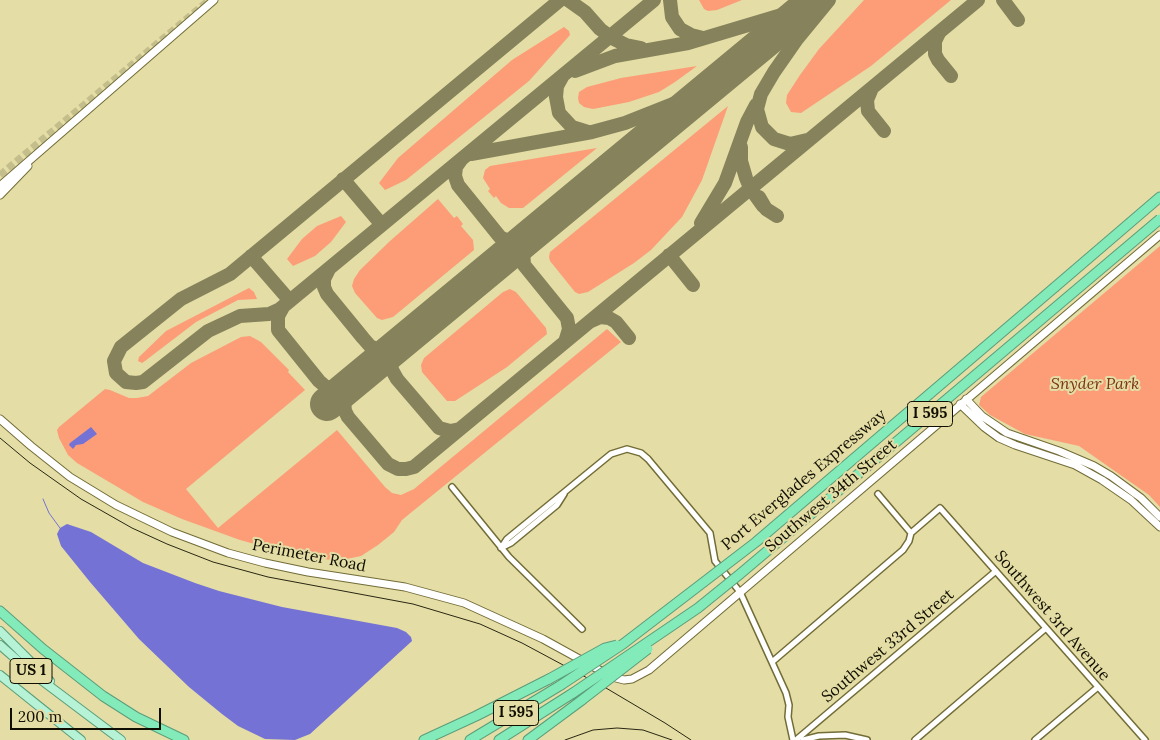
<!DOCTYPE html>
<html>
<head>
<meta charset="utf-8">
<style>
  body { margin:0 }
  #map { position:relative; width:1160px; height:740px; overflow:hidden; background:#e4dda5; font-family:Lora,serif }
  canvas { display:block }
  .scale { position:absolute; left:10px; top:708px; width:151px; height:22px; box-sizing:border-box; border:2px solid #100e00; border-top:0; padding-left:6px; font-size:15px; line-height:18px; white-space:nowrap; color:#100e00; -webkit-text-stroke:4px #e4dda5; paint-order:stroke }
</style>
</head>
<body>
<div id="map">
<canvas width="1160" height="740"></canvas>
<div class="scale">200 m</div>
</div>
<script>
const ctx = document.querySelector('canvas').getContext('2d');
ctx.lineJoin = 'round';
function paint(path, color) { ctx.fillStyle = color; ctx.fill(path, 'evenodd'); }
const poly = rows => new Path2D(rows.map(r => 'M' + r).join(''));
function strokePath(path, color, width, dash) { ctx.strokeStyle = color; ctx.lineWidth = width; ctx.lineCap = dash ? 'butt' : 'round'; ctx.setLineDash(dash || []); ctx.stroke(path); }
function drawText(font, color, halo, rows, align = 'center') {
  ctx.font = font + ' Lora,serif'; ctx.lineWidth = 4; ctx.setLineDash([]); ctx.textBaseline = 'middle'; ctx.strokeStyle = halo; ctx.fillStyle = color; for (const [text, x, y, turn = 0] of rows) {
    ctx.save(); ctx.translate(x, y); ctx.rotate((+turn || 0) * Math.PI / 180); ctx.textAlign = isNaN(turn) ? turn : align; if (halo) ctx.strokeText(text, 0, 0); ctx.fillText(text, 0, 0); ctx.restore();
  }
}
const green = poly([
  [699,0,742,0,717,10,708,11,704,9],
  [864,0,951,0,871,66,801,113,791,112,786,103,787,95,800,75,819,49],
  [564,27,569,31,570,35,529,81,406,180,385,190,379,183,398,158,512,60],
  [697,66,675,82,659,92,629,102,593,109,584,107,579,103,578,98,579,92,587,87,621,78],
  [728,106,702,180,682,217,651,250,634,263,588,292,579,294,575,292,550,261,549,257,550,252],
  [597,148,523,208,509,208,501,203,496,196,494,198,488,191,490,189,483,178,485,170,490,166],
  [438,199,454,218,457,216,463,224,461,226,473,240,474,250,393,317,382,320,377,318,355,293,352,286,354,279,360,270,390,241],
  [341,216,346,222,331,242,315,256,293,266,287,259,302,239,317,226],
  [1160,246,1160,507,1149,495,1079,446,1025,434,990,415,979,405,981,397],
  [249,288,254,292,257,299,238,300,196,322,145,361,142,363,138,361,139,357,166,331],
  [510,289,516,292,546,328,547,334,507,367,455,401,447,401,422,372,421,365,424,358,503,292],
  [607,329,621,342,413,511,402,520,394,532,378,545,361,556,342,560,330,560,269,548,240,540,182,519,143,502,77,463,68,455,59,438,57,430,59,427,105,389,110,390,129,398,137,398,148,396,191,363,241,337,250,336,261,342,289,370,288,372,305,390,186,489,218,528,337,430,385,487,392,493,401,495,414,489]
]);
const water = poly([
  [91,427,97,434,83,444,76,445,73,449,69,445,70,443],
  [67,524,91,532,143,563,195,583,219,591,282,607,397,628,406,632,411,637,412,641,310,734,295,740,265,739,238,726,222,714,189,687,139,639,90,582,61,546,57,534,60,528]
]);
const stream = poly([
  [43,499,49,513,60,528]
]);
const taxiway = poly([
  [560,0,230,274,181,299,121,347,114,361,116,373,126,382,136,383,143,382,208,331,240,316,269,314,280,309,654,0],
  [568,0,585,12,600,29,612,38,626,45,641,48],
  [670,0,672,17,680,29,691,35,703,38],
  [1003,0,1018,20],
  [939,33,935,41,935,54,938,60,951,76],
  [575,71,615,56,688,43,805,8],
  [562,77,557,86,556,97,559,113,572,127,588,132],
  [872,88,867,100,868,111,884,131],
  [807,140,790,144,774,139,762,127,757,109,761,94,774,72,797,39,829,0],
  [741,147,741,161,746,178,750,188,763,206],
  [471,154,592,132,625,123,678,102,706,86,739,63],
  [461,160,456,167,455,176,458,185,500,237,506,240,518,241,533,233],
  [343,179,382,225],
  [759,197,766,209,777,216],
  [701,223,725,183,747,122,756,105],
  [531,236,523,250,524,265,567,318,569,329,565,342],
  [669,255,693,285],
  [251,256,290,301],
  [329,269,324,279,324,287,327,294,363,338,370,346,378,350,384,350,397,346],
  [283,307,278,316,278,330,319,381,326,387,336,390,350,385],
  [591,321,600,317,609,318,616,322,629,338],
  [397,346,392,355,391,364,392,370,397,379,439,428,450,431,460,429],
  [350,385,345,395,344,401,345,411,348,417,388,464,398,469,406,469,414,467,978,0]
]);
const runway = poly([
  [327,404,815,0]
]);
const secondaryTunnel = poly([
  [0,175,209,0]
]);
const street = poly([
  [452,487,509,557,582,629],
  [878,494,911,533],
  [501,548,507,539,611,454,627,449,641,453,648,459,710,533,715,561,740,592,786,693,789,705,788,717,793,740],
  [501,548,511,543,557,505,564,494],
  [772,662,903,550,909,541,911,533,940,508,1145,740],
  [796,740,996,571],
  [803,740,819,736,845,735,867,740],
  [915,740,1046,628],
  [1035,740,1098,687]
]);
const secondary = poly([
  [0,186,214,0],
  [0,195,28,166],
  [966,399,982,416,1007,433,1059,451,1094,466,1111,476,1141,498,1160,517],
  [960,404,984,427,999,438,1015,445,1075,465,1102,480,1131,500,1160,527],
  [0,419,31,446,70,477,116,505,172,532,228,553,265,563,308,572,405,587,464,603,543,639,612,677,624,680,632,679,649,670,1160,235]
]);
const primary = poly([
  [0,631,50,681],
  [0,645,32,673,121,740],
  [0,675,81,740]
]);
const highway = poly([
  [1055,287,1160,197],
  [0,611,43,649,103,696,136,717,184,740],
  [424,740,476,716,549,679],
  [470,740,561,685],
  [499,740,573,693],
  [528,740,582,700]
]);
const rail = poly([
  [0,438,30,463,81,499,132,528,167,544,213,562,268,577,413,604,480,624,522,643,606,688,665,723,691,740],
  [565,740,593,730,617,728,643,730,672,740]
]);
const highwayBridge = poly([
  [549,679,605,648,617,645],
  [561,685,623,644,756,542,1055,287],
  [573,693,698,608,740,574,1160,219],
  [582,700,648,649]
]);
const shields = [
  [930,414,45],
  [31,671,42],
  [516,713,45]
];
const shieldNames = [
  ["I 595",930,414],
  ["US 1",31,671],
  ["I 595",516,713]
];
const parkNames = [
  ["Snyder Park",1095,384]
];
const streetNames = [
  ["Port Everglades Expressway",804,480,-40],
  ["Southwest 34th Street",831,496,-40],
  ["Perimeter Road",309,556,11],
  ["Southwest 3rd Avenue",1052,616,49],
  ["Southwest 33rd Street",888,646,-40]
];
paint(green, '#fc9d78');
paint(water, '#7572d6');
strokePath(stream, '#7572d6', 1);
strokePath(taxiway, '#86825c', 14);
strokePath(runway, '#86825c', 34);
strokePath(secondaryTunnel, '#c4be8c', 7, [7, 3.5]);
strokePath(street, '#726c37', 8);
strokePath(secondary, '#726c37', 9);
strokePath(primary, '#5b9d79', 10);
strokePath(highway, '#5b9d79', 11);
strokePath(street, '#fff', 5);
strokePath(secondary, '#fff', 7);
strokePath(primary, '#b5f2d6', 8);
strokePath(highway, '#83eaba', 9);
strokePath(rail, '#282613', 1);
strokePath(highwayBridge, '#5b9d79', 11, []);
strokePath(highwayBridge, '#83eaba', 9);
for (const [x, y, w] of shields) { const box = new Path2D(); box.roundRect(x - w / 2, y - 12.5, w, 25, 4); ctx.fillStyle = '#e4dda5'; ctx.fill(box); strokePath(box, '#100e00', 1); }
drawText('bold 15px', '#100e00', null, shieldNames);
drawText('italic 16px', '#7b3415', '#e4dda5', parkNames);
drawText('16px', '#100e00', '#e4dda5', streetNames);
</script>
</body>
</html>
